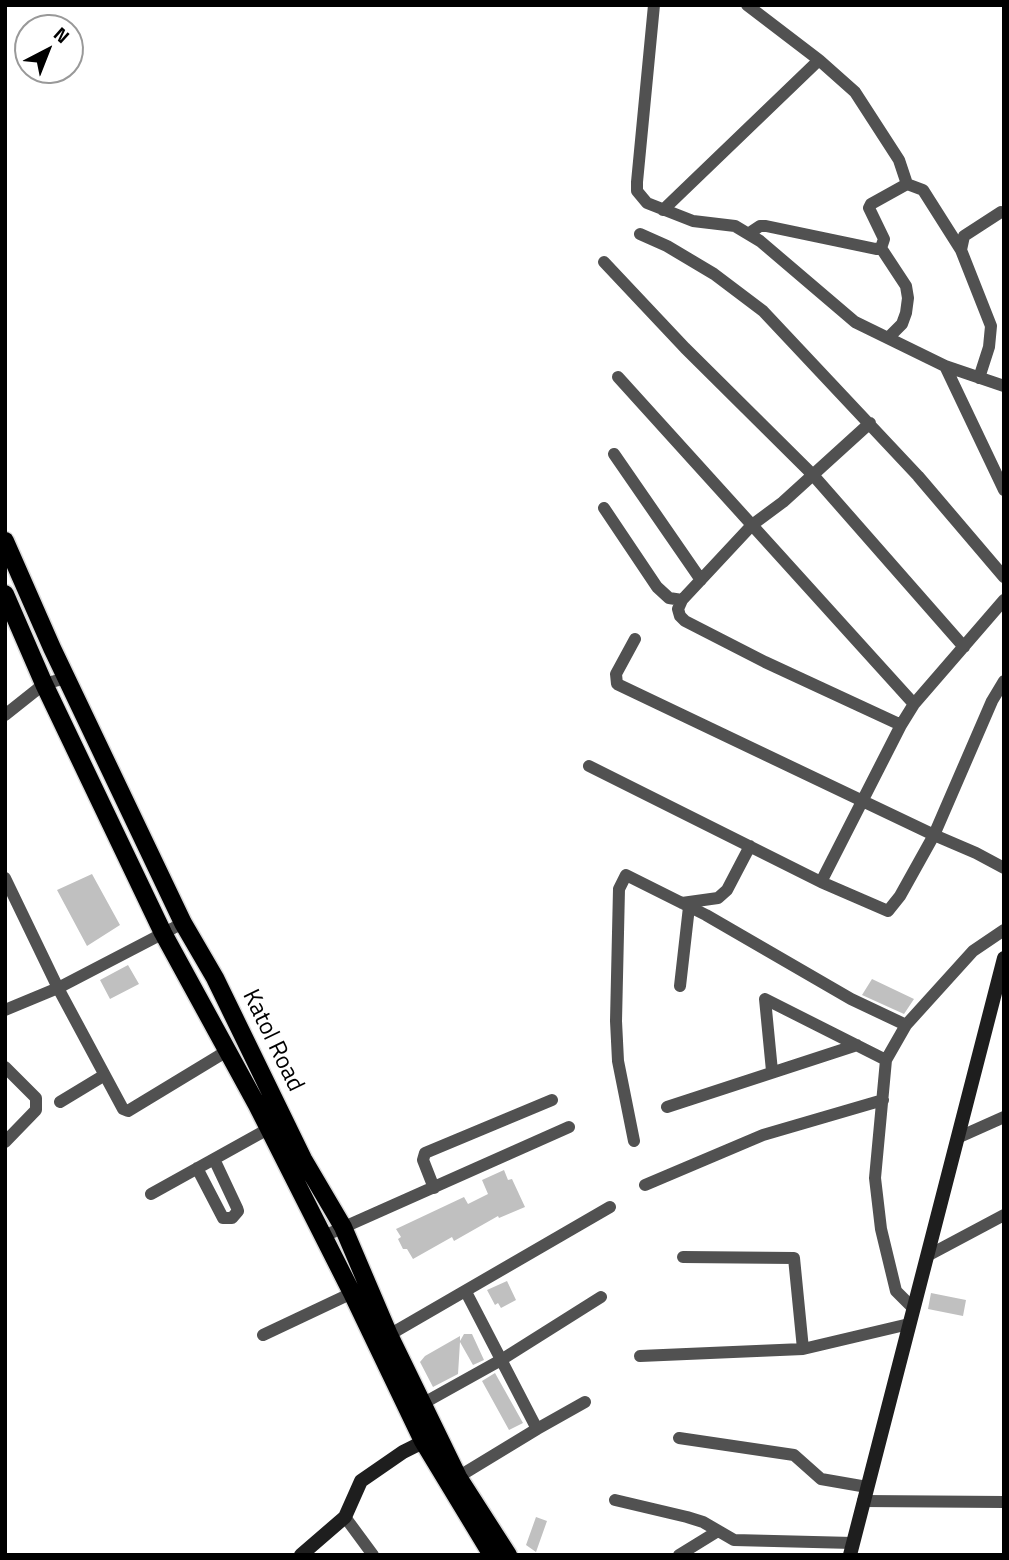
<!DOCTYPE html>
<html>
<head>
<meta charset="utf-8">
<style>
  body { margin:0 }
  #map { position:relative; width:1009px; height:1560px; overflow:hidden; background:#fff; font-family:"Titillium Web",sans-serif }
  canvas { display:block }
  .frame { position:absolute; inset:0; border:7px solid #000; pointer-events:none }
  .north { position:absolute; left:14px; top:14px; width:70px; height:70px; box-sizing:border-box; background:#fff; border:2px solid #999; border-radius:50%; rotate:42deg; font-size:19px; font-weight:700; line-height:28px; text-align:center; color:#000 }
  .north::after { content:''; display:block; margin:auto; width:24px; height:32px; background:#000; clip-path:polygon(50% 0,100% 100%,50% 72%,0 100%) }
</style>
</head>
<body>
<div id="map">
<canvas width="1009" height="1560"></canvas>
<div class="frame"></div>
<div class="north">N</div>
</div>
<script>
const ctx = document.querySelector('canvas').getContext('2d');
ctx.lineJoin = 'round';
function paint(path, color) { ctx.fillStyle = color; ctx.fill(path, 'evenodd'); }
const poly = rows => new Path2D(rows.map(r => 'M' + r).join(''));
function strokePath(path, color, width, dash) { ctx.strokeStyle = color; ctx.lineWidth = width; ctx.lineCap = dash ? 'butt' : 'round'; ctx.setLineDash(dash || []); ctx.stroke(path); }
function drawText(font, color, halo, rows, align = 'center') {
  ctx.font = font + ' "Titillium Web",sans-serif'; ctx.lineWidth = 6; ctx.setLineDash([]); ctx.textBaseline = 'middle'; ctx.strokeStyle = halo; ctx.fillStyle = color; for (const [text, x, y, turn = 0] of rows) {
    ctx.save(); ctx.translate(x, y); ctx.rotate((+turn || 0) * Math.PI / 180); ctx.textAlign = isNaN(turn) ? turn : align; if (halo) ctx.strokeText(text, 0, 0); ctx.fillText(text, 0, 0); ctx.restore();
  }
}
const building = poly([
  [92,874,120,925,87,946,57,890],
  [128,965,139,984,110,999,100,980],
  [872,979,914,999,904,1014,862,995],
  [504,1170,508,1180,512,1179,525,1207,499,1218,498,1216,454,1241,452,1237,413,1259,407,1249,403,1249,398,1239,401,1237,396,1229,464,1197,468,1204,488,1194,482,1180],
  [507,1281,516,1300,501,1308,498,1303,495,1305,487,1290],
  [931,1293,966,1300,963,1316,928,1309],
  [464,1334,472,1334,484,1360,473,1365,460,1342,458,1374,433,1387,420,1362,425,1356,460,1336,460,1341],
  [495,1373,523,1423,509,1430,482,1381],
  [536,1517,547,1521,536,1552,526,1545]
]);
const street = poly([
  [654,5,637,182,637,191,647,203,693,221,735,226,760,241,855,322,945,366,1004,386],
  [747,5,819,60,855,92,899,160,907,184,871,204,869,208,884,239,881,248,876,249,766,226,760,226,748,234],
  [907,184,923,190,961,250],
  [663,210,819,60],
  [640,234,667,246,714,274,763,311,918,476,1004,577],
  [881,248,906,286,908,298,906,313,902,324,889,337],
  [604,262,685,348,813,475,964,647],
  [945,366,1004,490],
  [618,377,914,704],
  [979,378,989,347,991,326,961,250,964,236,1001,212],
  [870,423,783,502,752,525,682,600,678,609,680,616,685,621,765,662,901,725,914,704,1004,600],
  [614,454,701,580],
  [604,508,657,587,669,598,682,600],
  [1004,681,992,701,934,835,976,853,1004,868],
  [5,715,44,684,66,678],
  [589,766,821,882,888,911,900,896,934,835,617,684,616,674,635,639],
  [5,878,58,988,123,1109,128,1111,227,1051],
  [821,882,901,725],
  [682,903,718,898,727,890,750,846],
  [680,986,689,907],
  [5,1010,58,988,183,923],
  [5,1067,36,1098,36,1110,5,1142],
  [772,1071,765,999,886,1060],
  [60,1102,103,1076],
  [667,1107,857,1045],
  [957,1138,1004,1117],
  [634,1141,618,1061,616,1021,619,889,626,875,706,915,851,999,906,1025],
  [197,1168,223,1218,232,1218,238,1211,237,1208,214,1159],
  [645,1185,763,1135,883,1100],
  [434,1188,423,1160,425,1153,552,1100],
  [151,1194,268,1129],
  [324,1236,569,1127],
  [927,1256,1004,1215],
  [683,1257,794,1258,803,1349,909,1324],
  [466,1292,537,1429,585,1402],
  [913,1308,896,1291,881,1229,875,1178,886,1060,906,1025,973,951,1004,930],
  [263,1335,352,1293],
  [389,1335,610,1207],
  [640,1356,803,1349],
  [422,1404,501,1360,601,1297],
  [679,1438,794,1455,821,1479,867,1487],
  [458,1477,537,1429],
  [615,1500,687,1517,703,1522,734,1540,853,1543],
  [863,1501,1004,1502],
  [345,1517,373,1555],
  [679,1555,718,1531]
]);
const secondary = poly([
  [301,1555,345,1517,361,1481,403,1452,431,1438],
  [850,1555,1004,958]
]);
const primary = poly([
  [5,541,52,648,183,923,215,978,303,1159,343,1227,389,1335,458,1477,508,1555],
  [5,594,44,684,163,933,257,1105,352,1293,423,1441,492,1555]
]);
const streetNames = [
  ["Katol Road",272,1041,64]
];
paint(building, '#c0c0c0');
strokePath(primary, '#dbdbdb', 21);
strokePath(street, '#515151', 12);
strokePath(secondary, '#1e1e1e', 14);
strokePath(primary, '#000', 18);
drawText('24px', '#000', '#fff', streetNames);
</script>
</body>
</html>
